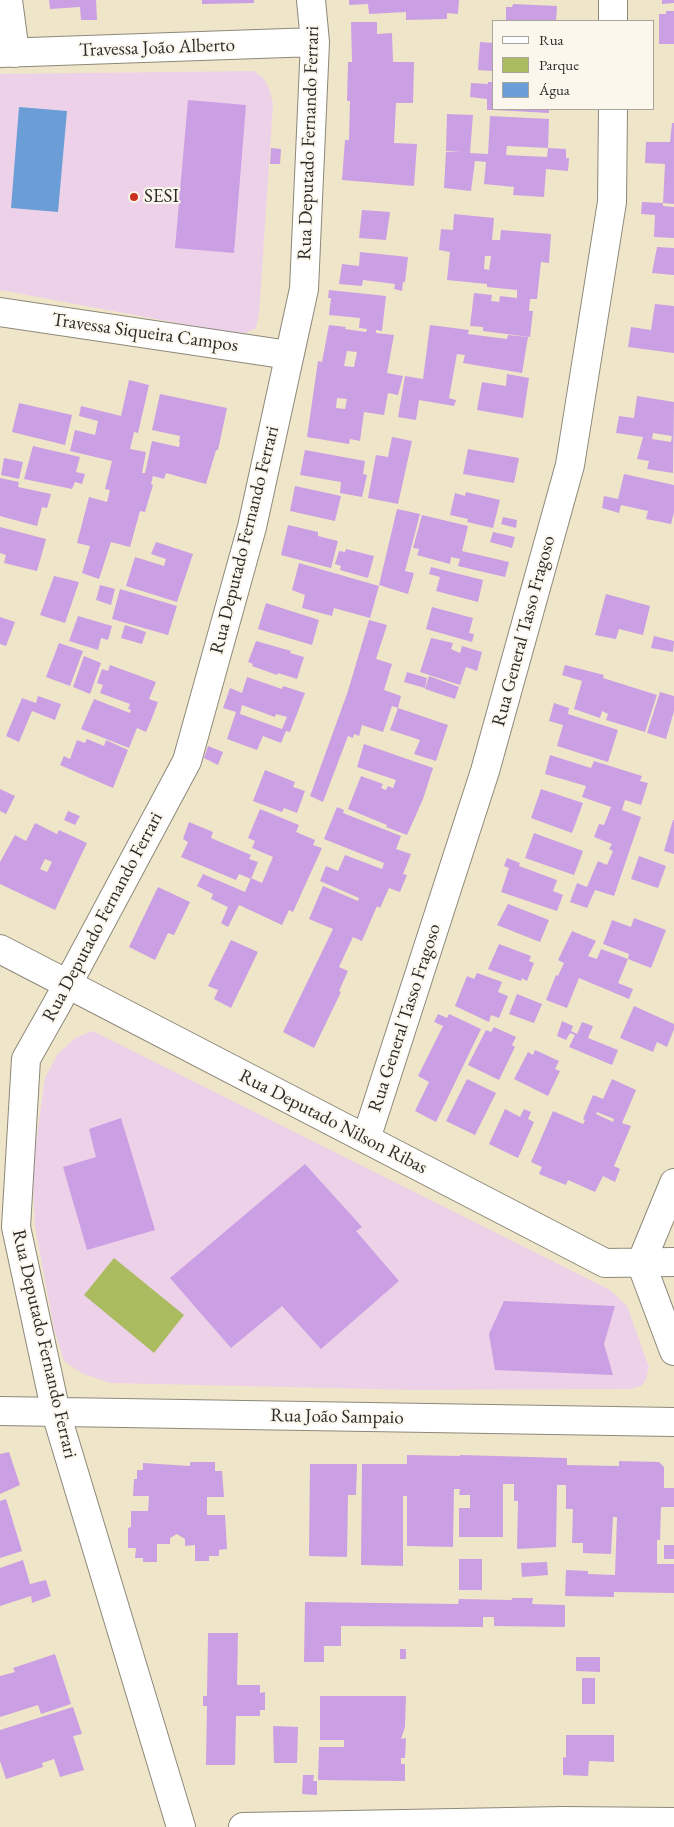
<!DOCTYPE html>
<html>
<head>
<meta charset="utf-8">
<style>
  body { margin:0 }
  #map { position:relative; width:674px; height:1827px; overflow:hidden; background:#efe6c9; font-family:"EB Garamond",serif }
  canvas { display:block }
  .legend { position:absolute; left:492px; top:20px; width:162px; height:90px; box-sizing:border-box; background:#fbf7ec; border:1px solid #a8a59f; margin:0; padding:6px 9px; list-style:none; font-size:15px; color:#2b2b2b }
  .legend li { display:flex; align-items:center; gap:10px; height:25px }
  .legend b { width:25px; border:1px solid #a8a59f }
</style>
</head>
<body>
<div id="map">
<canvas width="674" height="1827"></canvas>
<ul class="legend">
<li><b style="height:6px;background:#fff"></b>Rua</li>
<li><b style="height:14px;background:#aabc5f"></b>Parque</li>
<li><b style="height:14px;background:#6b9ed6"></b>Água</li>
</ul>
</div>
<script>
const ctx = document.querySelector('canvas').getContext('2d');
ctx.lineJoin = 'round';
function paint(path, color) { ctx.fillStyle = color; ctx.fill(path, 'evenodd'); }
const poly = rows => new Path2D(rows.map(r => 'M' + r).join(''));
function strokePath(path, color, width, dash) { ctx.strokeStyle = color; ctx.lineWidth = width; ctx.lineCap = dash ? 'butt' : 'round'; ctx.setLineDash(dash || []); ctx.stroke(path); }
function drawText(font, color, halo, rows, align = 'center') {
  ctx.font = font + ' "EB Garamond",serif'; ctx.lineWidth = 4; ctx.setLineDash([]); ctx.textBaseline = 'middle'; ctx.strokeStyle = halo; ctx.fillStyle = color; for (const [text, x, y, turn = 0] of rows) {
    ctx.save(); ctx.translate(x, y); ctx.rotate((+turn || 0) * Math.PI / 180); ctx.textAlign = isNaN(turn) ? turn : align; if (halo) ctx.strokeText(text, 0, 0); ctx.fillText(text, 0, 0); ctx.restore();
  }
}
const built = poly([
  [254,71,263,78,269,88,273,104,259,315,256,328,242,335,0,290,0,74],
  [93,1031,610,1290,627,1306,649,1367,646,1380,641,1386,631,1389,415,1390,110,1383,83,1374,64,1361,54,1329,35,1226,33,1188,34,1157,45,1078,57,1055,75,1038]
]);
const green = poly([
  [114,1258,184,1315,154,1353,84,1295]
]);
const water = poly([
  [19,107,67,111,58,212,11,208]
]);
const building = poly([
  [49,0,96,0,97,20,81,20,80,7,50,9],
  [202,0,254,0,254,3,202,4],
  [349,0,459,0,458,14,447,13,447,19,406,20,406,12,369,14,368,4,349,5],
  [662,0,674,0,674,3,662,4],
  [513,4,557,6,556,21,506,21,506,7,512,7],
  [666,11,674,11,674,44,659,44,659,14,666,14],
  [351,22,377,22,377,34,392,33,393,62,414,62,413,103,396,103,394,143,417,144,414,186,342,180,345,140,349,140,350,101,347,101,348,62,352,62],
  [480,42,493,43,493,71,478,70],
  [488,82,493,82,493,110,487,110,487,99,470,97,471,83,488,84],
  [188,100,246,105,234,253,175,248],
  [494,109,549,109,549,113,494,110],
  [447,114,473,115,470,153,488,154,490,116,549,119,548,148,566,149,566,158,569,158,568,171,546,169,544,197,513,195,514,187,484,184,486,162,475,161,471,191,444,188,446,152,461,152,446,151],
  [507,146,548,148,547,157,506,155],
  [672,123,674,123,674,204,663,203,665,164,645,163,646,142,670,142],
  [271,148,281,149,280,164,270,164],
  [642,202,663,203,663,206,674,207,674,238,654,237,655,215,641,214],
  [362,210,390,212,386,240,359,238],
  [454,214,494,218,492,240,500,240,501,230,551,234,549,263,541,262,537,299,530,299,529,311,533,311,530,337,483,331,483,327,470,326,474,293,492,295,491,301,499,302,500,296,517,298,517,290,487,287,487,284,447,280,450,252,439,250,441,229,453,230],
  [485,256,491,256,489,270,484,269],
  [657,247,674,248,674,275,652,273],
  [360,252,408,257,405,282,403,282,402,291,394,289,395,284,363,280,362,286,339,284,342,264,359,266],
  [329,290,386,296,382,331,376,330,376,333,394,335,387,373,403,376,398,395,388,393,384,415,364,412,360,441,350,439,349,444,307,437,318,361,322,362,329,325,346,327,345,329,366,332,367,329,359,328,360,318,329,315,331,298,328,298],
  [347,351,357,352,354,367,344,366],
  [337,398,347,399,345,409,336,408],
  [655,304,674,306,674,353,628,347,631,327,651,330],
  [430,325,469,330,468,334,507,339,508,335,528,337,522,373,463,363,465,355,457,354,449,398,456,400,454,406,419,400,416,420,398,417,405,376,423,379],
  [507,374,529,378,523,418,477,410,482,382,506,386],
  [129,380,149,385,138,433,134,432,130,449,146,452,142,473,145,473,152,441,179,447,180,442,179,442,180,436,152,430,160,394,227,408,218,450,216,450,206,484,166,473,164,479,153,476,151,484,153,485,145,512,140,511,130,547,111,542,99,579,82,573,90,546,77,543,89,497,107,502,110,490,105,489,112,461,70,451,75,430,95,435,98,421,79,416,81,406,121,416],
  [637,396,674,402,673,473,647,469,649,461,637,459,643,437,616,433,619,416,634,418],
  [653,433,672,436,671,442,652,439],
  [19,403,72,415,65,445,12,432],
  [392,437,412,441,398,504,368,498,376,455,388,457],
  [33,446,80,457,76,472,85,474,82,484,75,482,72,489,24,479],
  [468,449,519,458,514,483,463,474],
  [305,450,365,461,363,474,367,475,362,497,340,493,341,482,300,475],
  [4,458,23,462,19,479,1,475],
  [624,474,674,485,674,512,671,524,646,519,648,511,621,505,619,513,602,508,604,496,618,499],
  [0,478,19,482,18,487,51,494,47,508,42,507,37,526,0,516],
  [295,486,341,496,335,521,290,511],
  [466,492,500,500,493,528,467,522,468,519,450,515,455,493,465,496],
  [397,509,420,514,405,571,414,573,408,594,379,585],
  [422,515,468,526,462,551,509,562,505,577,458,566,460,559,451,557,450,564,417,555,419,549,413,548],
  [503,517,517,520,516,528,501,524],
  [288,525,318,532,318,536,338,541,331,568,281,555],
  [0,527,46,539,37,571,4,563,6,555,0,553],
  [493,532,515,537,512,548,490,542],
  [156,542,193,554,177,602,126,586,135,557,164,566,166,559,151,554],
  [346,549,374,556,368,578,340,570,341,566,335,564,339,551,345,552],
  [299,563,379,586,370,618,334,608,332,616,302,608,305,595,292,590],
  [431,567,483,580,478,602,436,591,440,577,429,574],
  [54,576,79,582,65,623,40,615],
  [100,585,115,589,111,605,96,600],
  [120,589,177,606,168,635,112,619],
  [606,594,650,606,643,635,619,629,616,639,595,635],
  [266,603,319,620,312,645,258,629],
  [432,607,473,618,469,633,474,634,472,642,426,629],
  [78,616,112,626,108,640,101,638,98,650,69,641],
  [0,617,15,622,6,646,0,644],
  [369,620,387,625,376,659,392,664,384,690,401,696,398,708,392,706,383,732,362,725,359,736,354,734,353,738,348,736,323,802,310,796,348,691],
  [125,625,146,632,142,644,121,638],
  [654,636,674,641,673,652,651,648],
  [431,638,453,643,451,649,460,653,462,646,482,652,477,671,466,667,460,685,420,672],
  [256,641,291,651,290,653,304,657,297,679,278,673,277,675,252,666,253,664,248,662],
  [59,643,83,651,70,686,46,677],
  [84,656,101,663,90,694,73,687],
  [110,665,156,682,149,699,158,702,152,718,146,732,137,728,129,748,81,729,94,699,130,713,131,710,128,709,130,704,100,693,103,685,97,683,102,669,108,671],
  [565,665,604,675,603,678,657,695,645,732,606,720,608,714,602,711,600,718,574,709,582,681,562,675],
  [407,672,427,678,425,688,404,682],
  [429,676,459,687,455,699,425,689],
  [247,677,282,689,283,686,305,693,290,732,286,731,281,743,263,736,257,750,227,739,236,712,223,708,230,688,242,693],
  [242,705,275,717,276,714,287,717,282,729,240,714],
  [660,692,674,696,674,711,666,739,647,733],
  [38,696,61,704,55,720,32,711,19,742,6,736,22,698,36,703],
  [554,703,569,708,568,714,618,730,608,762,557,746,563,725,549,721],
  [398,708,448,725,436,761,414,754,420,740,390,730],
  [87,739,104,746,106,740,128,750,113,788,60,765,64,756,70,759,77,740,85,743],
  [364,744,433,768,423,799,407,835,386,827,387,825,348,809,361,776,383,784,381,788,386,790,388,786,393,788,396,780,357,767],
  [208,746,223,752,218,765,204,758],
  [550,755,591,768,594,761,642,776,640,781,648,783,641,805,625,800,622,810,641,817,614,896,595,890,587,908,570,902,577,883,587,887,598,861,607,865,613,851,609,849,612,844,594,837,599,824,604,825,611,807,582,797,586,786,545,774],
  [265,770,295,782,293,787,305,791,297,813,284,808,282,812,253,801],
  [0,789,15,796,6,814,0,811],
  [541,789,583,803,572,833,531,818],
  [337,807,344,810,343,813,401,836,396,849,411,854,403,874,407,875,400,892,389,888,380,908,377,906,362,941,353,937,339,967,348,971,339,991,341,992,314,1048,283,1032,333,929,309,919,323,886,358,901,359,898,320,881,326,866,338,871,345,855,382,869,384,863,324,839],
  [260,809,299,825,296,832,315,840,313,845,322,848,293,912,289,910,282,925,239,905,228,927,221,923,228,907,211,899,213,894,197,886,203,874,245,892,251,878,262,883,273,857,252,848,255,841,248,838],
  [68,811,80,816,75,825,64,820],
  [673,820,674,820,674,854,664,851],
  [189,822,213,832,211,838,251,855,249,859,258,862,251,879,239,874,236,880,181,857,188,842,183,839],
  [35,823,57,834,59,830,87,843,55,910,0,884,0,862,15,835,26,841],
  [45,859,52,862,47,872,40,869],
  [534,833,583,851,574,875,525,858],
  [639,856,666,866,658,888,631,879],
  [507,858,520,863,519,866,557,880,553,891,563,895,557,911,501,892,509,868,504,866],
  [158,887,190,902,174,935,168,933,155,960,129,947],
  [508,904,549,920,540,942,497,925],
  [634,918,666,930,651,968,628,959,618,983,633,989,629,999,579,978,567,1008,546,1000,556,975,558,976,564,963,558,960,572,931,596,941,588,956,597,959,601,949,628,959,629,954,603,944,612,920,631,927],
  [231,940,258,952,231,1008,214,999,218,990,208,986],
  [499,944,531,956,529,961,534,963,527,981,522,978,521,981,488,969],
  [477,973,502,982,498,992,508,996,499,1018,491,1015,489,1022,455,1006,467,976,474,979],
  [517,994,542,1004,534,1023,509,1014],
  [634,1006,674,1024,674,1029,667,1047,657,1042,653,1052,620,1038],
  [438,1014,447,1018,449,1014,481,1029,436,1122,415,1111,429,1082,418,1076,443,1026,434,1022],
  [562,1021,573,1026,571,1031,577,1034,582,1022,593,1026,588,1038,618,1050,612,1065,569,1047,575,1035,570,1033,566,1040,557,1036],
  [494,1027,516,1037,512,1045,515,1047,499,1080,468,1065,486,1030,491,1032],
  [535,1050,559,1061,555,1069,560,1071,548,1096,514,1079,528,1052,533,1055],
  [467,1079,496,1093,475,1135,446,1121],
  [612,1079,636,1090,622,1123,631,1126,614,1166,620,1169,615,1182,603,1176,595,1192,568,1180,566,1185,539,1174,542,1167,531,1162,553,1111,583,1124,585,1120,583,1119,593,1095,603,1099],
  [597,1112,614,1119,613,1122,596,1114],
  [505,1109,520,1117,524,1109,531,1112,528,1119,534,1122,518,1158,489,1144],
  [121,1118,155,1230,87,1250,63,1167,96,1157,89,1129],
  [305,1164,362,1227,356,1231,399,1281,321,1349,282,1306,231,1348,170,1278],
  [504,1301,615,1306,604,1344,613,1375,495,1370,489,1334],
  [9,1452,20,1485,0,1494,0,1454],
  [407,1455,460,1456,460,1462,460,1455,567,1458,567,1465,619,1466,619,1461,659,1462,664,1467,664,1488,674,1488,674,1507,661,1507,660,1540,657,1540,657,1564,674,1564,674,1593,614,1592,614,1597,565,1596,566,1570,588,1571,588,1574,615,1575,617,1517,613,1517,611,1554,583,1553,583,1543,572,1543,573,1509,566,1509,566,1485,557,1485,556,1547,517,1549,518,1501,514,1501,514,1484,503,1484,503,1537,459,1537,459,1508,470,1508,470,1495,459,1495,460,1489,454,1489,453,1547,407,1546,407,1496,403,1496,403,1566,361,1565,362,1464,407,1464],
  [190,1462,215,1462,215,1471,222,1471,224,1497,207,1497,207,1515,225,1515,227,1549,219,1550,219,1556,209,1556,209,1561,195,1561,195,1545,185,1546,185,1539,177,1534,170,1538,170,1544,157,1544,157,1562,143,1562,143,1558,135,1558,136,1548,128,1548,128,1528,131,1527,131,1511,148,1511,149,1496,133,1496,134,1479,137,1479,137,1470,143,1470,143,1463,190,1466],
  [310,1464,357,1464,356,1495,348,1495,347,1557,309,1556],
  [6,1499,22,1551,0,1558,0,1501],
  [664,1545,674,1545,674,1559,664,1559],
  [459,1559,482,1559,482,1590,459,1590],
  [23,1560,30,1584,46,1580,51,1596,32,1603,31,1596,0,1606,0,1568],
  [547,1562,548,1575,522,1577,521,1563],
  [512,1598,533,1598,532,1604,565,1605,565,1627,494,1626,494,1617,483,1617,483,1627,341,1626,341,1646,324,1646,324,1662,304,1662,305,1602,458,1604,459,1599,512,1600],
  [208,1633,238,1633,237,1685,260,1685,260,1693,265,1692,265,1710,260,1710,260,1716,236,1716,235,1765,206,1765,207,1706,203,1706,203,1696,207,1696],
  [400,1649,406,1649,406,1659,400,1659],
  [55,1654,71,1704,41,1714,38,1705,0,1717,0,1676,15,1672,13,1668],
  [576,1657,600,1657,600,1672,576,1671],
  [582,1678,595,1678,595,1704,582,1704],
  [320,1696,406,1696,405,1727,401,1739,406,1738,405,1758,401,1758,401,1764,405,1764,405,1781,318,1780,319,1747,344,1747,344,1740,320,1740],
  [73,1707,82,1734,73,1736,84,1770,60,1777,54,1759,42,1763,43,1767,6,1779,0,1761,0,1730],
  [273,1726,298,1727,297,1763,274,1763],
  [566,1735,614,1735,614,1762,589,1761,588,1776,563,1775,563,1757,566,1758],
  [303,1775,314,1775,313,1781,317,1781,317,1795,302,1794]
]);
const minor = poly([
  [8,0,15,53],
  [613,21,613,0],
  [0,53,315,42],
  [0,312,289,355],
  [0,949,605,1263,674,1262],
  [366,1139,485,771,570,465,612,202,613,109],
  [641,1263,674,1351],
  [641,1263,674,1183],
  [0,1411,674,1422],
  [181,1827,56,1413,16,1227,26,1059,57,1004,187,761,252,527,304,289,315,42,311,0],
  [243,1827,562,1821,674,1822]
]);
const markers = [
  [134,197,5,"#c8321e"]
];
const streetNames = [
  ["Travessa João Alberto",157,48,-2],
  ["Rua Deputado Fernando Ferrari",309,143,-88],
  ["Travessa Siqueira Campos",145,333,8],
  ["Rua Deputado Fernando Ferrari",245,540,-76],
  ["Rua General Tasso Fragoso",524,631,-75],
  ["Rua Deputado Fernando Ferrari",103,917,-62],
  ["Rua General Tasso Fragoso",405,1018,-72],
  ["Rua Deputado Nilson Ribas",333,1122,27],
  ["Rua Deputado Fernando Ferrari",44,1344,77],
  ["Rua João Sampaio",337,1417,1]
];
const poiNames = [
  ["SESI",144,197]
];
paint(built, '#edd1e9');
paint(green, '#aabc5f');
paint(water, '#6b9ed6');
paint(building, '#cb9fe3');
strokePath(minor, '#8d887a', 30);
strokePath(minor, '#fff', 28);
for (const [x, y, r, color] of markers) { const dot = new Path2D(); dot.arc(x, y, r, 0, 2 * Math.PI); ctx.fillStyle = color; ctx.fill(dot); strokePath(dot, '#fbf7ec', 2); }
drawText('19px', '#2b2b2b', '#fbf7ec', streetNames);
drawText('19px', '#2b2b2b', '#fbf7ec', poiNames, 'left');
</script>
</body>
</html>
